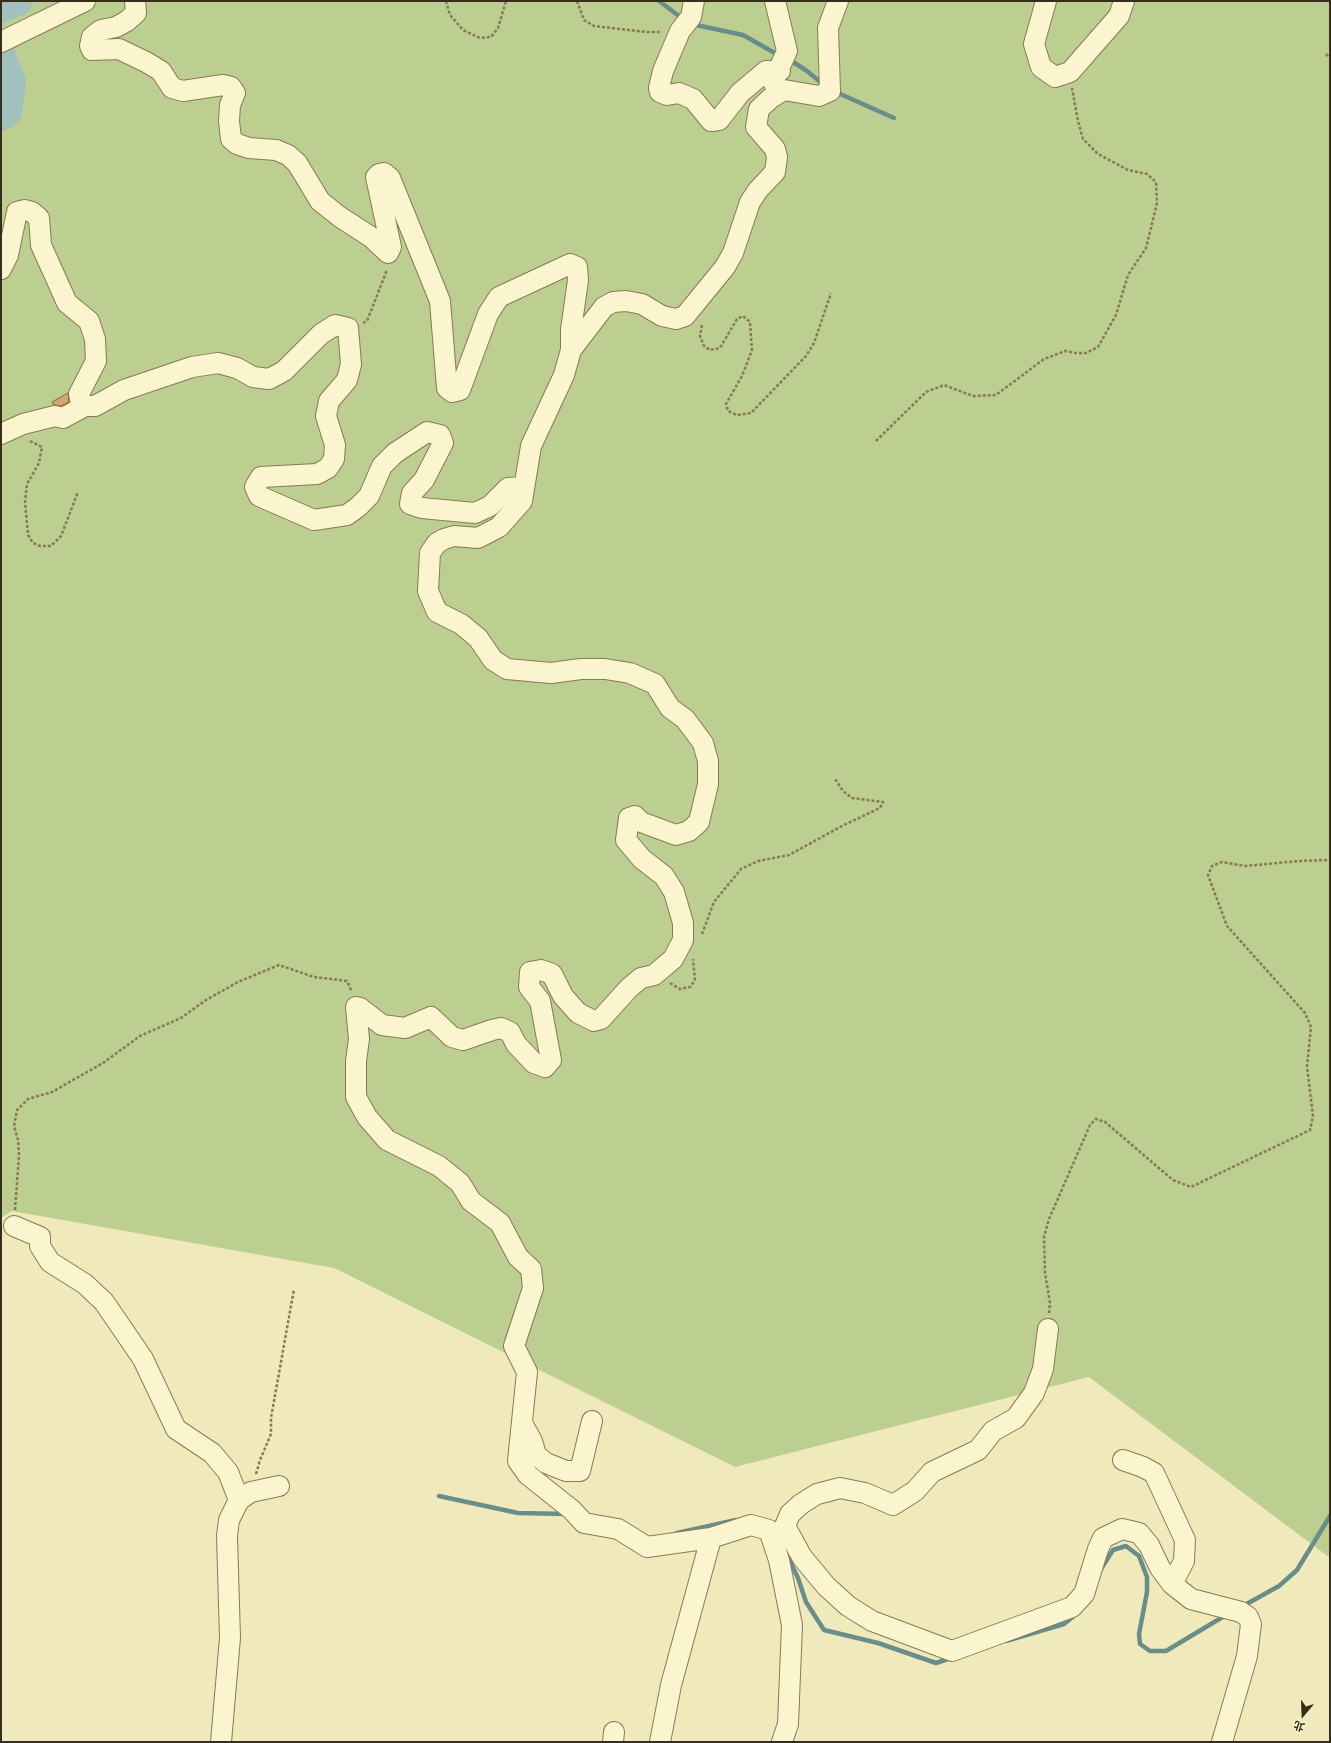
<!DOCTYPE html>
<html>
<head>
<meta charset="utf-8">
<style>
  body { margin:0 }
  #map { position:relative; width:1331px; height:1743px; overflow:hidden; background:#f0e9bc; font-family:"Playfair Display","Noto Sans TC",serif }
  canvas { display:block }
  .frame { position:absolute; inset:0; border:2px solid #362d1b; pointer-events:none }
  .north { position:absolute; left:1283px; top:1695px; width:40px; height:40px; -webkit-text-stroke:3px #f7f2cc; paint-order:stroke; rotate:199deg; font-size:11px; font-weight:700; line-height:16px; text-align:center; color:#362d1b }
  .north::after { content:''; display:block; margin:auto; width:14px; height:18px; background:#362d1b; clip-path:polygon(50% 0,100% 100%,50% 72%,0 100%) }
</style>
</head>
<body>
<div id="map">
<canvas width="1331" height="1743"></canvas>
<div class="frame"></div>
<div class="north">北</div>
</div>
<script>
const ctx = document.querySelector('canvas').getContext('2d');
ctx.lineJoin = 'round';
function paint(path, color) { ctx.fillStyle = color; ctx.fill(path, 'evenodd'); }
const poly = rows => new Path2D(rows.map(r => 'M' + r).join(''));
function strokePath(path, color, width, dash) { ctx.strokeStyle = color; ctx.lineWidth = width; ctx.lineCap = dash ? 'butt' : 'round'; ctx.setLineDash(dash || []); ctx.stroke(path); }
const green = poly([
  [1,1,1330,1,1330,1558,1089,1377,735,1467,334,1268,12,1211,1,1218]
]);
const stream = poly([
  [659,1,683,19],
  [696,25,743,35,780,56],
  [790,60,807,71,824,85],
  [838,93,894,118],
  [439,1496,518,1513,566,1514],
  [677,1533,736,1520],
  [786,1553,798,1578,806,1602,824,1630,878,1643,936,1663,951,1658],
  [1101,1569,1113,1550,1126,1546,1139,1556,1147,1577,1147,1592,1139,1634,1140,1644,1150,1651,1166,1651,1226,1615],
  [1243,1606,1279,1586,1297,1570,1330,1516],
  [1006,1641,1064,1624,1075,1615]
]);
const river = poly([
  [1,9,19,1],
  [1,54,12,82,8,112,1,117]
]);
const building = poly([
  [68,393,69,402,61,406,54,405,52,402,68,393]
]);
const path = poly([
  [446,1,450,15,463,30,480,38,491,37,498,28,506,1],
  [577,1,584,20,594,26,646,32,662,32],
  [1326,54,1330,58],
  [363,323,367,321,387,270],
  [702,325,700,336,704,346,710,350,720,348,737,319,743,316,750,322,752,350,742,376,726,404,728,411,737,415,751,413,806,356,814,343,831,293],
  [30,441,42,447,39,463,27,484,25,502,28,535,33,543,40,546,51,546,61,536,78,492],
  [876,441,926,392,944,385,973,396,996,395,1044,359,1065,351,1076,353,1086,353,1098,347,1116,315,1128,275,1146,248,1157,203,1156,182,1147,174,1128,170,1098,154,1083,139,1078,121,1072,88],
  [702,934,714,902,741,869,758,861,789,855,842,826,880,808,883,802,852,798,843,791,835,779],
  [670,983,680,989,690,987,695,980,693,959],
  [15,1210,19,1155,18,1140,14,1126,17,1110,28,1099,52,1092,103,1063,140,1036,181,1018,206,1000,238,982,279,965,314,977,347,981,352,992],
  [1049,1313,1050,1303,1045,1273,1044,1237,1049,1219,1090,1125,1096,1119,1105,1122,1173,1180,1191,1187,1310,1130,1313,1116,1307,1066,1311,1027,1305,1013,1227,926,1208,875,1212,866,1222,862,1245,866,1299,861,1330,860],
  [256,1474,260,1460,271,1434,271,1418,294,1289]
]);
const minor = poly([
  [135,1,136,13,127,21,116,27,101,30,92,37,90,46,92,50,119,49,146,62,161,71,172,88,183,91,223,85,231,87,235,93,230,105,229,121,231,139,237,144,249,148,276,150,288,155,297,163,320,201,340,217,371,237,388,253,391,247,376,177,379,174,384,173,390,178,440,301,447,388,452,392,460,390,488,314,499,297,570,264,577,267,578,280,571,330,571,350],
  [694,1,691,17,680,31,663,71,659,88,660,92,667,95,679,93,693,99,711,121,719,120,740,93,766,71,780,71],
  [1046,1,1034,44,1041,67,1055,77,1070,72,1119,16,1124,1],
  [1,42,85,1],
  [773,82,787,51,775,1],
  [1,269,8,255,17,212,25,210,32,212,39,218,41,245,67,303,89,321,95,339,96,361,79,394,81,403,85,406,95,406,124,390,192,367,218,363,237,368,253,377,269,379,284,371,321,334,335,325,348,328,351,364,347,380,329,401,326,416,335,445,334,459,328,468,317,474,261,477,255,487,259,496,314,520,347,515,358,507,369,496,382,466,395,453,427,432,440,435,443,443,424,480,412,493,410,504,422,508,475,513,490,506,508,488,524,487],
  [1,434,23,424,55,416,63,418,85,406],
  [14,1226,40,1237,40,1246,50,1262,85,1284,104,1302,143,1359,176,1429,212,1453,228,1472,239,1500],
  [522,1423,532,1441,536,1455,546,1463,566,1471,580,1471,592,1421],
  [1123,1460,1143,1467,1154,1473,1185,1540,1184,1561,1172,1584],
  [785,1526,802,1557,826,1586,848,1606,872,1621,952,1651,1072,1607,1084,1594,1098,1549,1103,1538,1122,1529,1139,1533,1149,1545,1160,1568,1172,1584,1191,1599,1241,1612,1248,1617,1251,1624,1247,1656,1222,1742],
  [785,1526,790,1514,801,1504,817,1494,840,1488,865,1493,893,1505,915,1491,932,1472,978,1450,993,1431,1016,1418,1034,1393,1043,1369,1048,1329],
  [221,1742,230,1638,227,1536,229,1520,239,1500,251,1492,279,1486],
  [613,1742,614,1732],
  [660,1742,671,1685,711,1538],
  [782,1742,788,1724,792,1625,779,1560,769,1530,751,1525,711,1538,647,1547,618,1529,584,1523,572,1510,528,1475,518,1461,527,1372,514,1346,533,1288,531,1269,518,1257,500,1223,471,1201,460,1183,439,1166,387,1140,367,1117,356,1097,356,1061,359,1039,356,1007,360,1008,382,1025,405,1028,431,1017,452,1037,463,1040,492,1030,501,1028,510,1032,516,1044,534,1063,545,1067,551,1060,540,1001,529,987,530,972,541,970,552,974,563,996,578,1013,594,1021,601,1019,629,988,641,978,654,975,673,959,683,940,683,923,674,892,664,876,642,859,626,840,629,818,635,816,641,822,676,835,689,831,699,822,708,784,708,761,703,743,685,719,670,708,655,684,630,673,605,669,581,669,551,673,507,669,493,660,478,638,461,624,437,612,428,591,430,553,437,543,444,539,454,536,478,538,499,527,522,501,531,446,564,375,571,350,604,307,613,302,626,301,642,304,662,316,676,319,685,316,725,267,733,253,750,202,758,190,775,172,777,157,775,149,756,127,759,109,771,98,784,90,819,96,830,91,828,28,838,1]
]);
paint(green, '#bcce90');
strokePath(stream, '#688e8b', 4.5);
strokePath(river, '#a0c1bd', 28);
paint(building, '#d0a870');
strokePath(building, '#896639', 1);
strokePath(minor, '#887955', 22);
strokePath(path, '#887955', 2.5, [3, 2]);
strokePath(minor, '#fbf5cf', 20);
</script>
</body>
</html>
